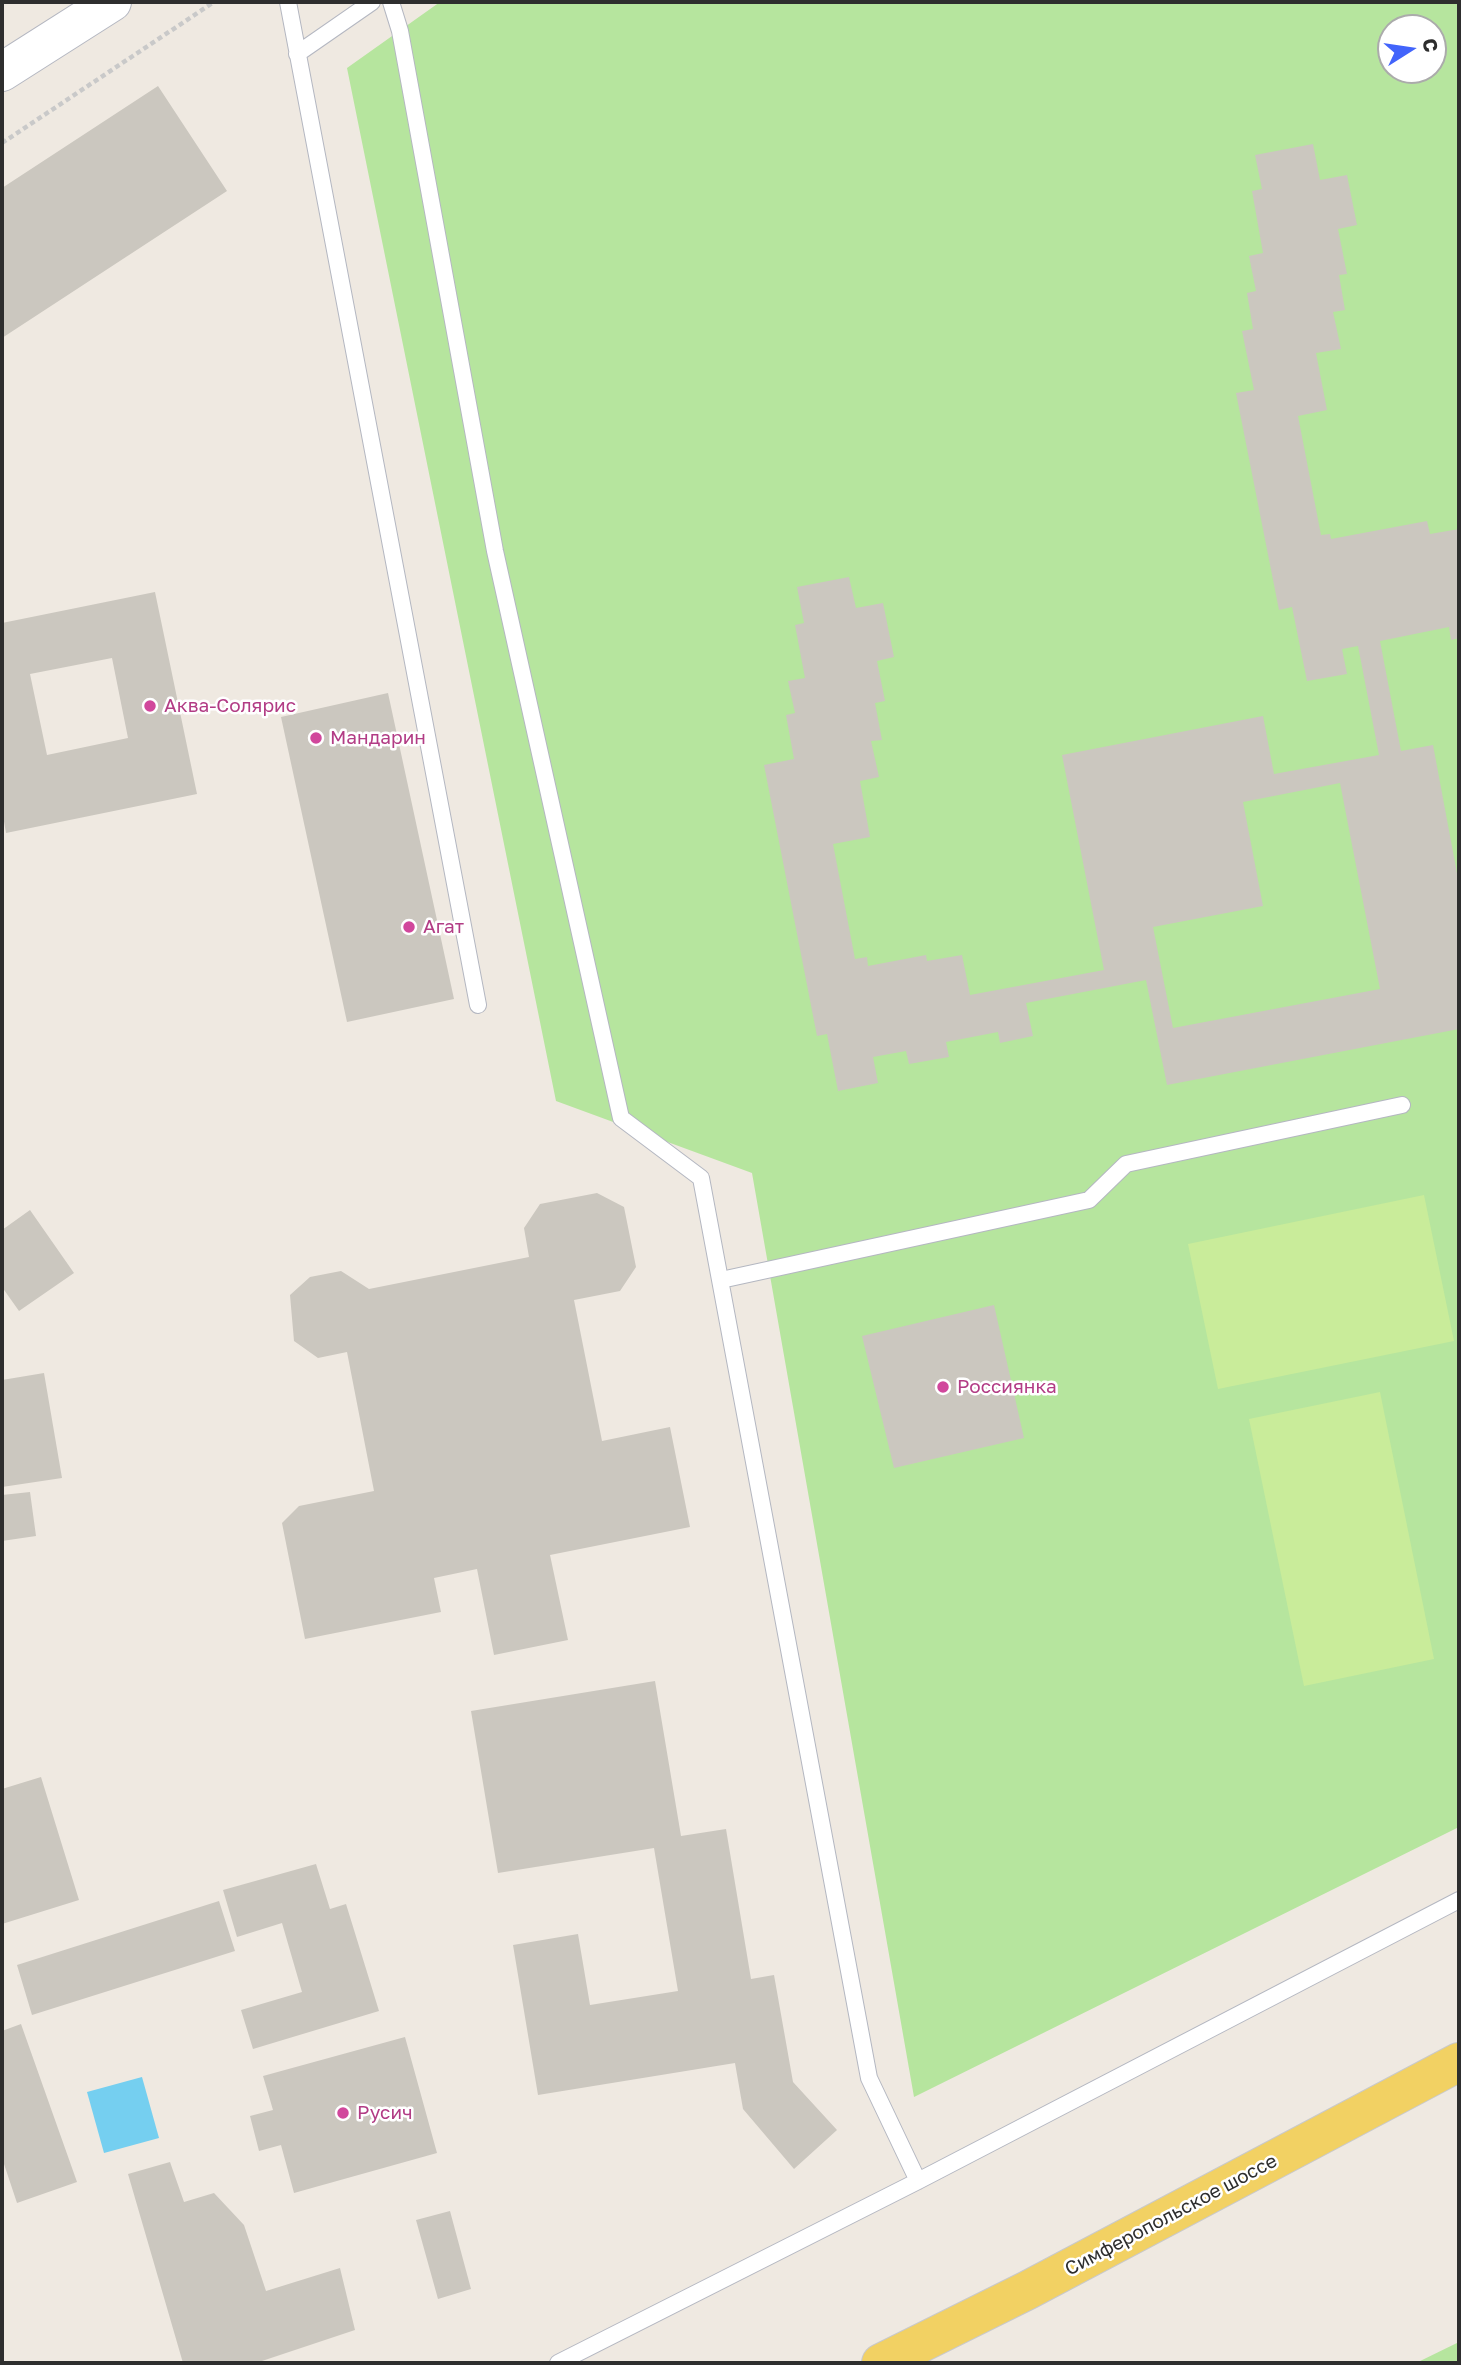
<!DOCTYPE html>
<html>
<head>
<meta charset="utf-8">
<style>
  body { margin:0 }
  #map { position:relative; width:1461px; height:2365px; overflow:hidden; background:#efe9e1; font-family:"Golos Text",sans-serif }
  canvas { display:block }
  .frame { position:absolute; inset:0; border:4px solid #2e2e2e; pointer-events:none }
  .north { position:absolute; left:1377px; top:14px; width:70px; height:70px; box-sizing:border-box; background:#fff; border:2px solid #ababab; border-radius:50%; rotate:78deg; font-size:19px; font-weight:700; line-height:28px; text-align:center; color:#2e2e2e }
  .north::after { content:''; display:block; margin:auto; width:24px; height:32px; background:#4264fb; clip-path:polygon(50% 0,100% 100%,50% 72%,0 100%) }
</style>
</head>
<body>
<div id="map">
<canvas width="1461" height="2365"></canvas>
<div class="frame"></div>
<div class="north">С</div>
</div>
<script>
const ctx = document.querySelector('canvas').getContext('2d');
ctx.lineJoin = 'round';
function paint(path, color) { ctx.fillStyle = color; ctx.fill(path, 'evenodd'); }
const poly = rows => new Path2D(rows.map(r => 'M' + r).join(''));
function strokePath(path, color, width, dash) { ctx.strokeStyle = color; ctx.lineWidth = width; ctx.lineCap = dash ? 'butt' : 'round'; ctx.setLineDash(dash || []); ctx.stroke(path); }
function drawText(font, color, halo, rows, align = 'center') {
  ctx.font = font + ' "Golos Text",sans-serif'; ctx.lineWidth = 5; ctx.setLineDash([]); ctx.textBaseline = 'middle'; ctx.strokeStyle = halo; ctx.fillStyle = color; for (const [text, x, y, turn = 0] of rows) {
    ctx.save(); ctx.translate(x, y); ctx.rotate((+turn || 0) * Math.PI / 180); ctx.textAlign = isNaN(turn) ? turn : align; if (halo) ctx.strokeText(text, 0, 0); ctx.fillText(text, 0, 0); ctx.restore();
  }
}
const green = poly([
  [440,2,1459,2,1459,1827,914,2097,752,1173,556,1101,347,68],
  [1391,28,1433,28,1433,70,1391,70],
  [1459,2342,1459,2363,1416,2363]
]);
const pitch = poly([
  [1424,1195,1454,1341,1218,1389,1188,1244],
  [1380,1392,1434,1659,1304,1686,1249,1419]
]);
const water = poly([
  [142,2077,159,2138,104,2153,87,2092]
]);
const building = poly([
  [158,86,227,191,2,338,2,188],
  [1313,144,1320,180,1347,175,1357,225,1338,229,1347,274,1339,275,1345,310,1333,312,1341,349,1316,353,1327,410,1298,416,1321,535,1330,534,1331,539,1427,521,1430,534,1459,529,1459,638,1451,640,1449,627,1380,641,1401,751,1433,745,1459,884,1459,1029,1167,1085,1146,980,1026,1003,1033,1036,1000,1043,998,1032,946,1042,949,1057,909,1064,906,1051,873,1057,878,1083,838,1091,827,1034,817,1036,764,765,794,759,786,715,795,713,788,681,805,678,795,625,804,623,797,587,849,577,856,608,883,603,894,657,877,661,885,701,875,703,882,740,871,741,879,777,860,781,870,837,833,844,855,959,867,957,868,966,926,955,927,961,962,955,970,995,1104,970,1062,755,1263,716,1274,774,1379,755,1358,646,1342,649,1347,674,1307,681,1292,607,1279,610,1236,393,1254,390,1242,331,1253,329,1247,293,1256,291,1249,256,1263,253,1252,191,1262,189,1255,155],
  [1340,783,1380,989,1173,1028,1153,927,1263,906,1243,802],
  [155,592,197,794,6,833,2,810,2,623],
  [112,658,128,738,47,755,30,674],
  [388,693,454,999,347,1022,281,717],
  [597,1193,624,1207,636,1267,620,1291,574,1300,602,1441,670,1427,690,1527,550,1555,568,1640,494,1655,477,1569,434,1578,441,1612,305,1639,282,1523,299,1506,374,1491,347,1352,318,1358,294,1341,290,1295,310,1277,341,1271,369,1289,529,1257,524,1228,540,1204],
  [30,1210,74,1273,19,1311,2,1287,2,1230],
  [994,1305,1024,1438,894,1468,862,1336],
  [44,1373,62,1478,2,1487,2,1380],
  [30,1492,36,1536,2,1541,2,1495],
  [655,1681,681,1836,726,1829,751,1979,774,1975,793,2082,837,2130,794,2169,743,2109,735,2063,538,2095,513,1945,578,1934,590,2005,678,1991,654,1848,498,1873,471,1711],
  [41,1777,79,1900,2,1924,2,1789],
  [316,1864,330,1909,346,1904,379,2011,253,2049,241,2010,302,1992,282,1923,237,1937,223,1890],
  [219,1901,235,1951,32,2015,17,1965],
  [21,2024,77,2182,17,2203,2,2158,2,2031],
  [405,2037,437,2153,294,2193,281,2145,259,2151,250,2116,273,2110,263,2076],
  [170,2162,184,2202,214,2193,244,2225,266,2291,340,2268,355,2330,256,2363,183,2363,128,2174],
  [450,2211,471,2289,438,2299,416,2220]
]);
const path = poly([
  [2,143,214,2]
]);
const lane = poly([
  [288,2,478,1005],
  [391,2,400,31,495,551,621,1118,701,1178,869,2078,918,2181],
  [297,54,372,2],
  [721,1280,1089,1200,1126,1164,1402,1105],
  [558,2363,918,2181,1459,1900]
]);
const secondary = poly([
  [2,72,112,2]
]);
const primary = poly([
  [881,2363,1028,2290,1459,2062]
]);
const markers = [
  [150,706,7,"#d1479c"],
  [316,738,7,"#d1479c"],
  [409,927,7,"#d1479c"],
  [943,1387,7,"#d1479c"],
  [343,2113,7,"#d1479c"]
];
const hotelNames = [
  ["Аква-Солярис",164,706],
  ["Мандарин",330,738],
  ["Агат",423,927],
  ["Россиянка",957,1387],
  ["Русич",357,2113]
];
const streetNames = [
  ["Симферопольское шоссе",1171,2215,-28]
];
paint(green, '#b6e59e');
paint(pitch, '#c9ec9a');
paint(water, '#75cff0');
paint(building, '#cbc7bf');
strokePath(lane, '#b4b7c1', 18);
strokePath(secondary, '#b4b7c1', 40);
strokePath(primary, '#c9c9c9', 40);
strokePath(path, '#c9c9c9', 4.5, [5, 3.5]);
strokePath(lane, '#fff', 16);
strokePath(secondary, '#fff', 38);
strokePath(primary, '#f2d163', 38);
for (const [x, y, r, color] of markers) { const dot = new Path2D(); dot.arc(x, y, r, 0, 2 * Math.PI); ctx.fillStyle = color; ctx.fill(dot); strokePath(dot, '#fff', 2.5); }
drawText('19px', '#b23c85', '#fff', hotelNames, 'left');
drawText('19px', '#2e2e2e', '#fff', streetNames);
</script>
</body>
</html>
